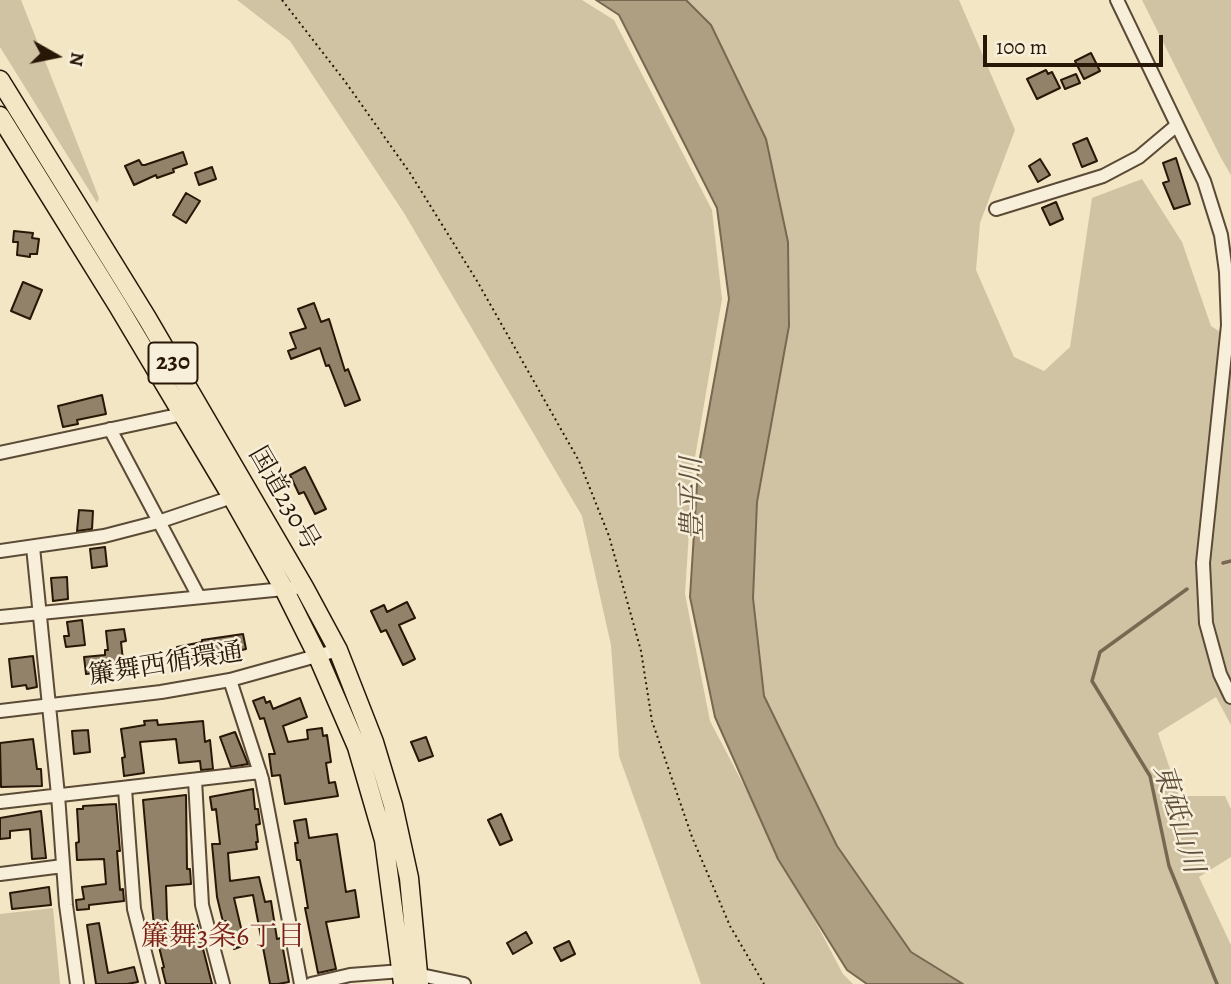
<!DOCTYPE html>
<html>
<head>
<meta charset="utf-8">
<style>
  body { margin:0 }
  #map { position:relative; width:1231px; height:984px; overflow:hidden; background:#f3e6c4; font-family:Alegreya,serif }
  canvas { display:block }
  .north { position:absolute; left:21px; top:21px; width:70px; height:70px; -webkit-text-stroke:5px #f7efd9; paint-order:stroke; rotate:99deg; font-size:19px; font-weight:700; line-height:28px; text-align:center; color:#281606 }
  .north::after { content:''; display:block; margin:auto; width:24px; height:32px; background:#281606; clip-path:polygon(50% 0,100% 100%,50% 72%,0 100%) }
  .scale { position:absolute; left:983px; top:35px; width:180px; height:32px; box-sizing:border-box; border:4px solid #281606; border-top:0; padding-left:9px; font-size:21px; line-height:24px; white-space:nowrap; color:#281606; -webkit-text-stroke:5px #f7efd9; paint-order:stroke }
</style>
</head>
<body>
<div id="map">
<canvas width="1231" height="984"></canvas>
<div class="north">N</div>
<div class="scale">100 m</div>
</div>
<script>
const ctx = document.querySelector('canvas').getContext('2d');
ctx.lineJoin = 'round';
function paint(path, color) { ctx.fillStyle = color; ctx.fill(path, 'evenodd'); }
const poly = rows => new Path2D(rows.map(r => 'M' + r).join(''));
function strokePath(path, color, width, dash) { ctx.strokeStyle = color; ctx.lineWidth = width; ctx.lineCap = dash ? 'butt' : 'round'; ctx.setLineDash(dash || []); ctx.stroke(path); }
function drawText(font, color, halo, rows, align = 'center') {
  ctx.font = font + ' Alegreya,"Noto Serif JP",serif'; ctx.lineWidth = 5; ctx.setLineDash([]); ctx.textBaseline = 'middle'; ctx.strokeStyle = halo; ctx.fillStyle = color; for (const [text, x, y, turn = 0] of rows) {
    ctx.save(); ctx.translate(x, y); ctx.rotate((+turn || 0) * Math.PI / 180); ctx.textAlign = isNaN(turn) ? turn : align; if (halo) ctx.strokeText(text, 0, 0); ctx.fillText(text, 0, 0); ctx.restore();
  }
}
const green = poly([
  [0,0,21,0,99,198,97,203,0,47],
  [237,0,582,0,614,20,712,210,722,299,693,469,685,594,710,721,843,974,853,984,701,984,619,756,611,645,582,516,404,213,290,41],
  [686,0,959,0,1015,130,980,223,976,270,1014,357,1044,371,1070,347,1092,198,1142,179,1182,242,1211,326,1231,339,1231,725,1216,697,1158,733,1179,796,1225,796,1231,809,1231,857,1199,877,1231,945,1231,984,963,984,911,952,837,846,764,697,753,598,757,502,789,326,788,242,766,139,711,25],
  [1142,0,1231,0,1231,175,1221,158],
  [53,908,60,984,0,984,0,914]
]);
const water = poly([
  [596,0,686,0,711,25,766,139,788,242,789,326,757,502,753,598,764,696,837,846,911,952,963,984,867,984,847,970,778,859,715,717,690,597,698,469,729,299,717,208,619,15,596,0]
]);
const stream = poly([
  [1223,563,1231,561],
  [1187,589,1100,652,1092,681,1150,776,1169,866,1217,984]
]);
const building = poly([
  [1091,53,1100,71,1084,79,1075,61,1091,53],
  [1046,70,1048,74,1052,72,1060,88,1037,99,1027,79,1046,70],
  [1076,74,1080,83,1065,89,1061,80,1076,74],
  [1087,138,1097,161,1082,167,1073,144,1087,138],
  [183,152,187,164,173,169,174,172,157,178,156,175,134,185,125,166,139,160,142,165,145,165,183,152],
  [1176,158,1190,204,1174,209,1163,183,1169,181,1163,163,1176,158],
  [1040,159,1050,175,1038,182,1029,166,1040,159],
  [212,167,216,179,199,185,195,173,212,167],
  [186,193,200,201,186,223,173,215,186,193],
  [1056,202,1063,219,1050,225,1042,208,1056,202],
  [14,231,33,233,32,238,39,239,37,254,30,254,30,257,17,255,18,242,13,242,14,231],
  [23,282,42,290,30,319,11,311,23,282],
  [314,303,321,322,329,319,345,371,348,369,360,400,345,406,329,365,326,366,320,348,291,359,288,351,296,348,290,333,306,328,298,309,314,303],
  [102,395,106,414,77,420,78,424,63,427,58,406,102,395],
  [305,467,326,509,315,514,304,492,299,494,290,475,305,467],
  [79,510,93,511,92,529,77,531,79,510],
  [105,547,107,566,92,568,90,549,105,547],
  [67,577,68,599,53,601,51,578,67,577],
  [407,602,415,618,399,625,415,659,403,665,386,630,381,632,371,611,384,605,387,612,407,602],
  [82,620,85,645,66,647,64,636,69,636,67,622,82,620],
  [124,629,126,641,121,642,124,669,86,674,84,657,105,655,105,650,108,650,106,631,124,629],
  [243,634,246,649,205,659,205,656,179,661,177,647,202,642,202,640,243,634],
  [33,656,37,687,27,689,26,685,12,687,9,659,33,656],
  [264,697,266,703,270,701,273,709,300,698,307,717,283,726,288,742,308,739,307,730,322,728,323,736,327,735,331,762,326,763,329,783,335,782,338,796,285,804,280,775,272,776,269,754,275,754,264,718,260,719,253,701,264,697],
  [157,720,158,725,203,721,205,742,210,740,213,769,201,770,200,761,179,763,176,739,140,742,144,773,124,776,122,758,125,757,121,729,145,725,144,721,157,720],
  [88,730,90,752,74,754,72,731,88,730],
  [235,732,248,764,231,767,220,737,235,732],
  [426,737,433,756,419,761,411,742,426,737],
  [33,739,37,769,41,769,42,786,1,787,0,743,33,739],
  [253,789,255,809,258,809,260,824,256,825,258,842,256,842,257,849,228,853,230,881,259,877,265,902,271,901,277,939,281,938,289,982,278,984,270,984,253,895,234,898,245,945,234,949,226,921,223,922,217,897,212,844,220,844,216,809,212,810,210,797,253,789],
  [186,795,187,869,190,869,191,884,166,886,167,918,170,932,197,925,212,984,166,984,162,968,164,967,154,927,143,800,186,795],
  [116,804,120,851,117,851,120,890,123,889,124,901,89,905,89,909,77,910,76,900,84,899,82,887,106,884,104,859,77,860,76,843,79,842,77,809,83,809,83,806,116,804],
  [41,811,46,858,32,859,30,829,10,831,10,838,0,839,0,818,41,811],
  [501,814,512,840,500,845,488,820,501,814],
  [306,819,309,838,337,834,346,892,355,890,359,917,326,922,336,969,318,973,305,908,308,908,300,860,297,860,295,843,298,843,294,821,306,819],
  [49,887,51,905,12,909,10,893,49,887],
  [99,923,108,973,134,967,138,982,127,984,96,984,87,925,99,923],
  [526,932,532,943,513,954,507,943,526,932],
  [569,941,575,954,561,961,554,948,569,941]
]);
const path = poly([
  [282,0,344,80,410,173,477,281,579,461,609,536,641,651,652,721,692,837,730,926,764,984]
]);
const minor = poly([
  [1117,0,1204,181,1221,235,1226,272,1228,325,1203,563,1206,623,1220,674,1231,697],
  [996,209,1103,176,1139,157,1177,125],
  [110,429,199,597],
  [0,453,187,413],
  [33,547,58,795,66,905,77,984],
  [0,551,104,536,158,522,238,495],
  [0,617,304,587],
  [230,680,262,779,301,984],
  [0,711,161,692,230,680,338,650],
  [195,780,202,905,223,984],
  [125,789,134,909,153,984],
  [0,802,260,772],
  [0,874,63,866],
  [311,984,350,975,402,971,464,984]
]);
const highway = poly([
  [0,80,147,318,304,587,338,650,374,742,393,805,409,878,419,984],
  [0,116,118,306,232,497,284,589,318,657,357,747,384,840,403,984]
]);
const shields = [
  [173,363,49]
];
const shieldNames = [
  ["230",173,363]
];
const streetNames = [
  ["国道230号",283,499,60],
  ["簾舞西循環通",166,665,-9]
];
const waterNames = [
  ["豊平川",694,499,-91],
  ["東砥山川",1177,819,73]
];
const neighbourhoodNames = [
  ["簾舞3条6丁目",223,938]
];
paint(green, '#d0c3a4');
paint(water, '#ae9f83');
strokePath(water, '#786851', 2);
strokePath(stream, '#786851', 3.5);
paint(building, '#928269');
strokePath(building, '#281606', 2);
strokePath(minor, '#5b4a36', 16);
strokePath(highway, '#281606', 21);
strokePath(path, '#281606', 2, [2, 3.5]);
strokePath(minor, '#f7efd9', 12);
strokePath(highway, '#f3e6c4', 18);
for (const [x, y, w] of shields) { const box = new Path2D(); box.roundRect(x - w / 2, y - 20.5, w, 41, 5); ctx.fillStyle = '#f7efd9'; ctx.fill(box); strokePath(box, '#281606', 2); }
drawText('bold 24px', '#281606', null, shieldNames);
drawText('26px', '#281606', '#f7efd9', streetNames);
drawText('italic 28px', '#5e4d38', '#f7efd9', waterNames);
drawText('28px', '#7a1f14', '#f7efd9', neighbourhoodNames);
</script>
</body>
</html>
